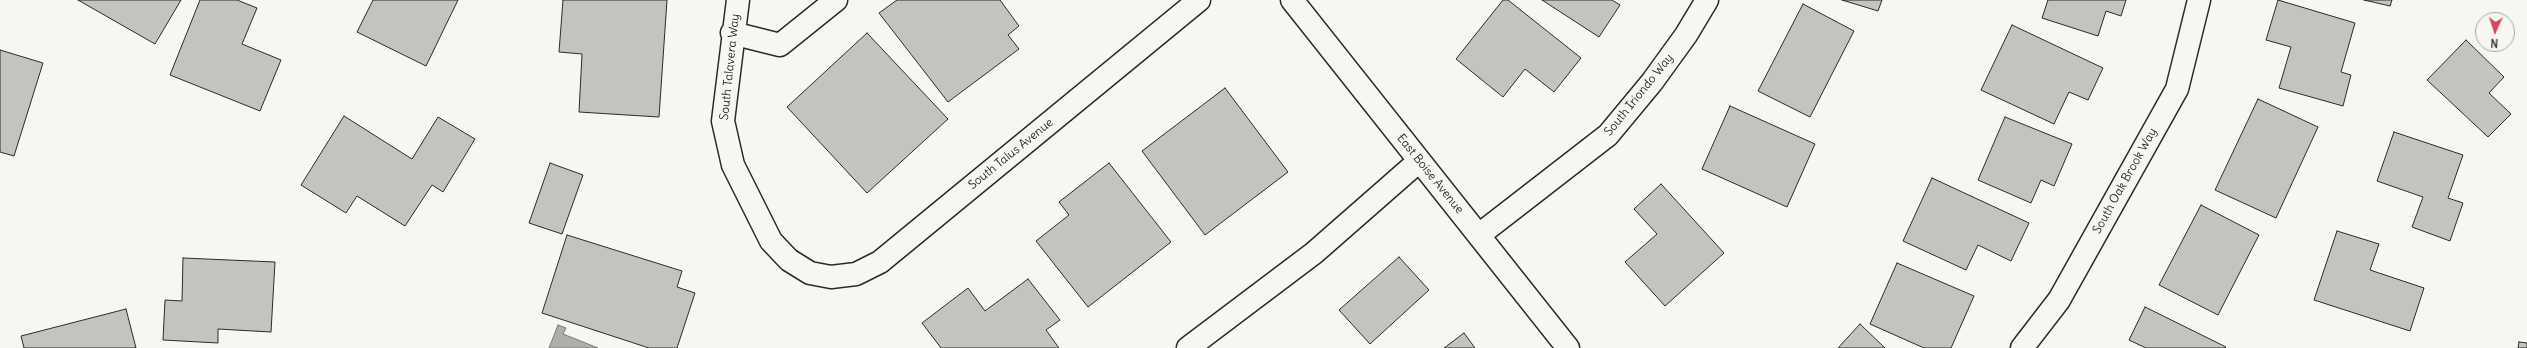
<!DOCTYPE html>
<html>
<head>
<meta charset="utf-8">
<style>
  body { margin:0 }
  #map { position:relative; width:2527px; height:348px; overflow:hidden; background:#f6f6f2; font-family:Delius,sans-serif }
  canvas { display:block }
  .north { position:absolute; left:2475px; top:12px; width:40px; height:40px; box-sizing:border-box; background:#f6f6f2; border:1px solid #a5a5a2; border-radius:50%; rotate:183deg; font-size:11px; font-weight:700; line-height:16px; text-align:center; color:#2b2b2b }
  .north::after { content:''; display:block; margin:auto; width:14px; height:18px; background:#d1495b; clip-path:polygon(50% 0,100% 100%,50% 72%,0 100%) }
</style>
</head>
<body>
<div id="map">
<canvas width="2527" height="348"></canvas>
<div class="north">N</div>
</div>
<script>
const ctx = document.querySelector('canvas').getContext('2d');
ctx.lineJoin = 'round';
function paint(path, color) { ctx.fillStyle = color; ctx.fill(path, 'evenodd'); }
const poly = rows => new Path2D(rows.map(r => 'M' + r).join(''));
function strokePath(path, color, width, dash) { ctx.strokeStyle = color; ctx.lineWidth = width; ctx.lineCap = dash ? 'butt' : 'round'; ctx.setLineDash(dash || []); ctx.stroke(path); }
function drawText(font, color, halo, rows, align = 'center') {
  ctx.font = font + ' Delius,sans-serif'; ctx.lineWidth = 3; ctx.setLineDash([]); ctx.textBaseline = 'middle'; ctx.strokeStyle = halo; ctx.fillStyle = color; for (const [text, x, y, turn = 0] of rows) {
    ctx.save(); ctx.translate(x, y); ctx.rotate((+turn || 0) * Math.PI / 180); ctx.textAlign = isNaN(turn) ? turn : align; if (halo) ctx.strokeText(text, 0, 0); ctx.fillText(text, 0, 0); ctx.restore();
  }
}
const water = poly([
  [558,325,566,328,563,334,598,348,549,348,558,325]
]);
const building = poly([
  [78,0,181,0,155,44,78,0],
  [200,0,237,0,257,8,242,44,281,60,260,111,170,75,200,0],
  [373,0,458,0,426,66,357,32,373,0],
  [563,0,667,0,659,117,579,112,582,54,559,52,563,0],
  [897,0,1000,0,1019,26,1008,35,1019,49,948,102,879,13,897,0],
  [1503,0,1508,0,1581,58,1554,92,1525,69,1503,97,1456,59,1503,0],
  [1542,0,1612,0,1620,5,1599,37,1542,0],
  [1842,0,1882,0,1878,11,1842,0],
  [2048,0,2126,0,2121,16,2106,11,2098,36,2042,18,2048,0],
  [2278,0,2355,23,2341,72,2351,75,2343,106,2279,88,2291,47,2266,40,2278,0],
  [2364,0,2392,0,2390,6,2364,0],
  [1803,4,1854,31,1810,117,1758,91,1803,4],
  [2012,25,2103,68,2088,100,2069,92,2054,124,1981,90,2012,25],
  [867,33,948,119,867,193,787,107,867,33],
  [2466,40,2504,77,2489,93,2511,114,2488,137,2427,80,2466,40],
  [0,50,43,63,14,156,0,152,0,50],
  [1225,88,1288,172,1205,235,1142,151,1225,88],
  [2258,99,2318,127,2276,218,2215,190,2258,99],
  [1730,106,1815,144,1787,207,1702,169,1730,106],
  [344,116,412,159,438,117,475,139,443,192,432,185,405,226,357,196,346,213,301,185,344,116],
  [2005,117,2072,144,2054,186,2041,180,2031,203,1978,180,2005,117],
  [2394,132,2463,155,2448,198,2463,203,2450,241,2412,227,2423,197,2377,181,2394,132],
  [550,163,583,175,562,234,529,223,550,163],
  [1109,163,1171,242,1088,307,1036,241,1069,215,1059,202,1109,163],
  [1932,178,2029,223,2011,261,1978,245,1966,270,1903,241,1932,178],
  [1661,184,1724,253,1665,306,1625,262,1657,234,1634,209,1661,184],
  [2201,205,2259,235,2218,315,2159,285,2201,205],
  [2337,231,2379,244,2370,270,2424,288,2410,331,2314,300,2337,231],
  [567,235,682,271,677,287,695,293,677,348,649,348,542,313,567,235],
  [1399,257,1429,290,1370,344,1339,310,1399,257],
  [183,258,275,262,271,332,218,329,218,343,163,340,165,300,182,301,183,258],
  [1897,263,1974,296,1951,348,1924,348,1870,324,1897,263],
  [1028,279,1060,320,1046,330,1059,348,941,348,922,323,968,288,985,311,1028,279],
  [2145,307,2226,347,2225,348,2146,348,2129,340,2145,307],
  [126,309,136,348,24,348,21,336,126,309],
  [1860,324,1885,348,1838,348,1860,324],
  [1464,333,1475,348,1444,348,1464,333],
  [2519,342,2527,343,2527,348,2518,348,2519,342]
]);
const minor = poly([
  [738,0,723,121,733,165,771,241,789,260,810,273,831,277,856,274,880,262,1199,0],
  [1292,0,1568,348],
  [732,33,780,45,836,0],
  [1479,235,1608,135,1652,82,1686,35,1707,0],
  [1188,348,1314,253,1419,161],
  [2022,348,2059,300,2177,89,2199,0]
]);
const streetNames = [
  ["South Talavera Way",730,67,-84],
  ["South Iriondo Way",1639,95,-51],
  ["South Talus Avenue",1011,154,-39],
  ["East Boise Avenue",1430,174,51],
  ["South Oak Brook Way",2125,181,-61]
];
paint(water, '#aeaeab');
strokePath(water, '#7a7a78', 1);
paint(building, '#c3c3c0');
strokePath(building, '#2b2b2b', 1);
strokePath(minor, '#2b2b2b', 25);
strokePath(minor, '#f6f6f2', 22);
drawText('12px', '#2b2b2b', '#f6f6f2', streetNames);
</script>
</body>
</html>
